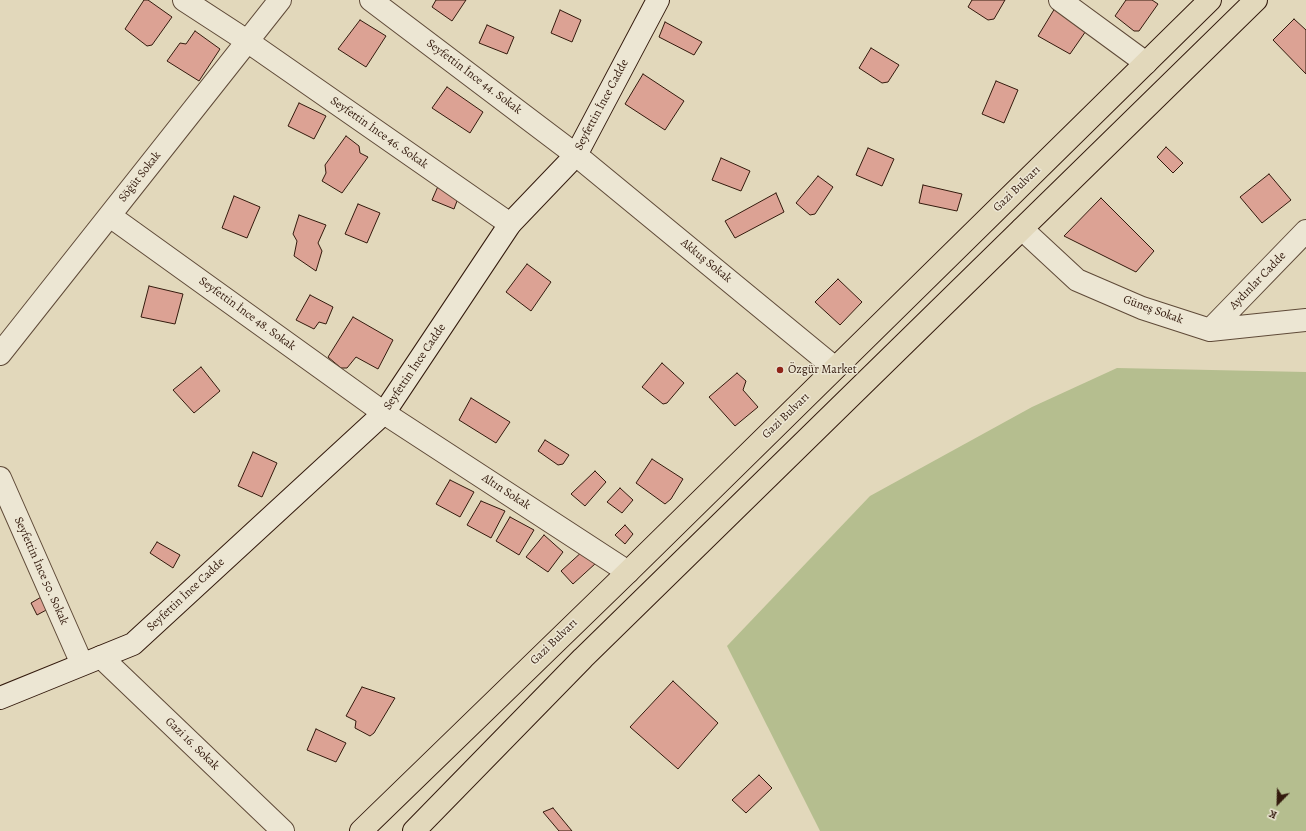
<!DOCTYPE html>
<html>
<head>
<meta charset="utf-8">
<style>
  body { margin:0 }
  #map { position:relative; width:1306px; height:831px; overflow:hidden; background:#e2d8bb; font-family:Alegreya,serif }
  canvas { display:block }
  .north { position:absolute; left:1258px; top:783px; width:40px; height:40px; -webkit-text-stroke:3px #ece6d3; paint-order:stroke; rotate:203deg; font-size:11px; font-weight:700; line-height:16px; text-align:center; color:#331a0d }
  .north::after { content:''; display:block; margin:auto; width:14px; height:18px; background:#331a0d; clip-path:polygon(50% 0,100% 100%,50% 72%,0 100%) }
</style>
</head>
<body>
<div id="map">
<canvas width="1306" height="831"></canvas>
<div class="north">K</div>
</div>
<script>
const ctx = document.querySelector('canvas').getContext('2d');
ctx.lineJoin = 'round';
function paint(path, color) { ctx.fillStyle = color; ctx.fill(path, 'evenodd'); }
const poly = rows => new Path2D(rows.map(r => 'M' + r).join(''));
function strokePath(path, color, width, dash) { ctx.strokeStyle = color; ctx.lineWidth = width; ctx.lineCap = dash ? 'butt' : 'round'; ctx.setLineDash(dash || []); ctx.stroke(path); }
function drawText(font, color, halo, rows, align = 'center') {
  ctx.font = font + ' Alegreya,serif'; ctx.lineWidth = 3; ctx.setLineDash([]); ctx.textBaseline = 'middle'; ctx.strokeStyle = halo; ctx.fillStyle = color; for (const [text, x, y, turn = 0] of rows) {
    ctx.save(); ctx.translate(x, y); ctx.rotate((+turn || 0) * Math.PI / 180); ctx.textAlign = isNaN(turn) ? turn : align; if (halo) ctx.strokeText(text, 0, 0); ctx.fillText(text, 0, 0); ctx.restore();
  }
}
const green = poly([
  [1117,368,1306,372,1306,831,820,831,727,646,870,496,1032,407]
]);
const building = poly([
  [144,0,148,0,172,17,152,45,147,46,125,29,144,0],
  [436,0,466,0,452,21,432,7,436,0],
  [972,0,1005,0,994,19,988,20,968,7,972,0],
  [1126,0,1152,0,1158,4,1139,31,1134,31,1115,16,1126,0],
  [1055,8,1088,28,1070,54,1038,36,1055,8],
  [560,10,581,20,572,42,551,33,560,10],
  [1294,19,1306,30,1306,74,1273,40,1294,19],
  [360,20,386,36,366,67,338,49,360,20],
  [665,22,702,42,694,55,659,37,665,22],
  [487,25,514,37,507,54,479,43,487,25],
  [195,31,220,49,199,81,167,61,180,43,186,44,195,31],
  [871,48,899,65,888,82,882,83,859,68,871,48],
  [643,74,684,101,665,130,625,104,643,74],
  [996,81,1018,90,1004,123,982,114,996,81],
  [447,87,483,112,470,133,432,108,447,87],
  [299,103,326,116,314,139,288,126,299,103],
  [346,136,359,146,360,153,368,157,342,193,322,181,326,173,325,165,346,136],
  [1166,147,1183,163,1173,173,1157,157,1166,147],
  [868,148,894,159,882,186,856,175,868,148],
  [721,158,750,171,741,191,712,180,721,158],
  [1269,174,1291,200,1262,223,1240,197,1269,174],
  [818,176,833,187,815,214,810,215,796,203,818,176],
  [439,184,460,193,454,209,432,200,439,184],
  [923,185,962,194,957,211,919,203,923,185],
  [776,193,784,212,735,238,725,221,776,193],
  [234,196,260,207,247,238,222,228,234,196],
  [1101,198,1154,251,1136,272,1064,236,1101,198],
  [358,204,380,213,367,243,345,234,358,204],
  [299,215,326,225,318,243,322,251,316,271,294,256,297,241,293,234,299,215],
  [527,264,551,282,531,311,506,292,527,264],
  [838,279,862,302,840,325,815,302,838,279],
  [149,286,183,294,175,324,141,317,149,286],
  [310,295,333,307,326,324,319,322,314,329,296,320,310,295],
  [353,317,393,340,378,369,356,357,347,368,341,368,328,357,353,317],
  [662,363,684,383,667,403,663,404,642,387,662,363],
  [201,367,220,391,194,413,173,390,201,367],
  [737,373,746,381,743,390,758,407,735,426,709,397,737,373],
  [471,398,510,422,496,443,459,420,471,398],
  [545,440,569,455,563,464,558,465,538,451,545,440],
  [253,452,277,463,262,497,238,486,253,452],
  [652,459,683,479,671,499,665,504,636,483,652,459],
  [595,471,606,482,585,506,571,494,595,471],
  [450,480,474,492,460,517,436,504,450,480],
  [620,488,633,500,622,513,607,502,620,488],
  [481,501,505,511,491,538,467,525,481,501],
  [510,517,534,530,519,555,496,541,510,517],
  [625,525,633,534,625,544,615,535,625,525],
  [544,535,563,552,548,572,526,557,544,535],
  [157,542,180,555,173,568,150,553,157,542],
  [584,550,596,563,573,584,561,571,584,550],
  [43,596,50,608,37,615,31,603,43,596],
  [673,681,718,723,678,769,630,727,673,681],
  [362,687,395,698,374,733,370,736,355,728,356,721,346,716,362,687],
  [316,729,346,743,336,762,307,750,316,729],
  [759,775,772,788,746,813,732,800,759,775],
  [553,808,572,831,559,831,543,812,553,808]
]);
const minor = poly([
  [184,0,247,41,510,224],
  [371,0,576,155,835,368],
  [1060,0,1146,63],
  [110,216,384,413,628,572],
  [1022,229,1077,280,1142,308,1210,330,1306,320],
  [1210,330,1306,231],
  [0,354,280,0],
  [0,478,82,664],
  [101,657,283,831]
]);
const secondary = poly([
  [0,698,133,644,384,413,510,224,576,155,658,0]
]);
const primary = poly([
  [361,831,628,572,1210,0],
  [414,831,583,658,1256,0]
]);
const markers = [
  [780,370,4,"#8f2418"]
];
const streetNames = [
  ["Seyfettin İnce 44. Sokak",474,77,37],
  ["Seyfettin İnce Cadde",602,105,-62],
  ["Seyfettin İnce 46. Sokak",379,133,35],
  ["Söğüt Sokak",140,177,-52],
  ["Gazi Bulvarı",1017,189,-44],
  ["Akkuş Sokak",706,261,39],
  ["Aydınlar Cadde",1258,281,-46],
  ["Güneş Sokak",1153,310,20],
  ["Seyfettin İnce 48. Sokak",247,314,36],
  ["Seyfettin İnce Cadde",415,367,-56],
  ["Gazi Bulvarı",786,416,-44],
  ["Altın Sokak",506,492,33],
  ["Seyfettin İnce 50. Sokak",41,571,66],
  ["Seyfettin İnce Cadde",186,595,-43],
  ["Gazi Bulvarı",554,642,-44],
  ["Gazi 16. Sokak",192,744,44]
];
const poiNames = [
  ["Özgür Market",788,370]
];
paint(green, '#b5be8f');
paint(building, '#dca294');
strokePath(building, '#331a0d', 1);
strokePath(minor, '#5f4a38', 24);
strokePath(secondary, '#331a0d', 24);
strokePath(primary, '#331a0d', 24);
strokePath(minor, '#ece6d3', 22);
strokePath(secondary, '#ece6d3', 22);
strokePath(primary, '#e2d8bb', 22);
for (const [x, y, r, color] of markers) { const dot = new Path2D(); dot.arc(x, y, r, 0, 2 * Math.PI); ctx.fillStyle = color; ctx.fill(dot); strokePath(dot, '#ece6d3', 1.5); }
drawText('12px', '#331a0d', '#ece6d3', streetNames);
drawText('12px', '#331a0d', '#ece6d3', poiNames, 'left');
</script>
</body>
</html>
